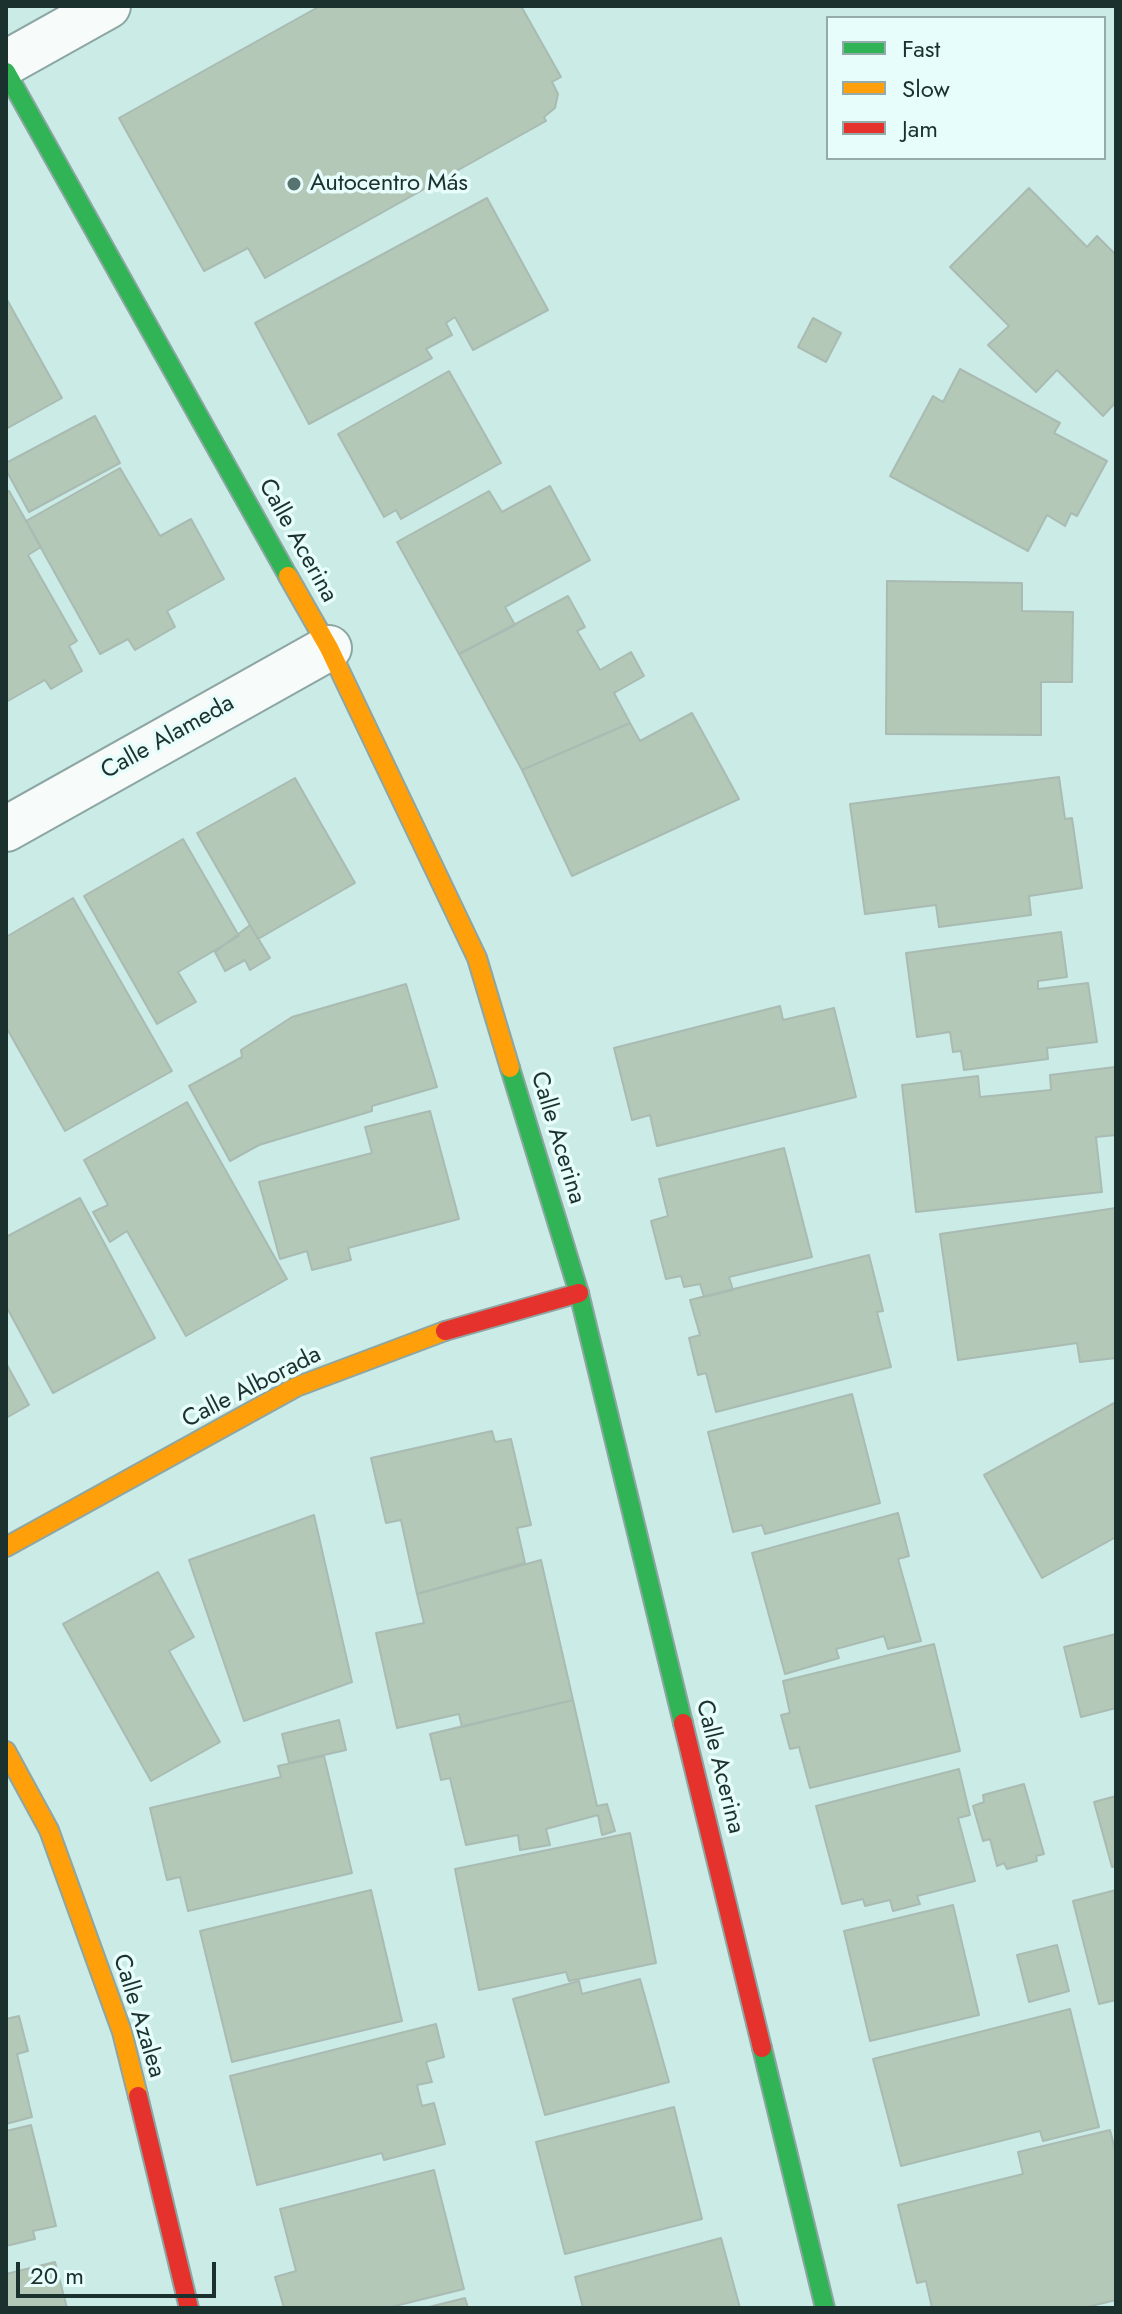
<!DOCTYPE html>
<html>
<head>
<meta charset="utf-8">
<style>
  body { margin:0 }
  #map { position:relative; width:1122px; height:2314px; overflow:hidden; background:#cbebe7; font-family:Jost,sans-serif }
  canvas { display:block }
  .frame { position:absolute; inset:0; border:8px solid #1a312e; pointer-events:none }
  .legend { position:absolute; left:826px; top:16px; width:280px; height:144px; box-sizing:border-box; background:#e7fdfb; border:2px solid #95aba9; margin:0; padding:10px 14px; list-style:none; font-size:24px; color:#1a312e }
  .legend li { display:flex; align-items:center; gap:16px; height:40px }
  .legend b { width:40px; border:2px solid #95aba9 }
  .scale { position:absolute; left:16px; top:2262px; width:200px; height:36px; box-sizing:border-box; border:4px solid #1a312e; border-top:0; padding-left:10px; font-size:24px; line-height:28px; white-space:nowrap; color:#1a312e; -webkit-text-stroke:6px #e7fdfb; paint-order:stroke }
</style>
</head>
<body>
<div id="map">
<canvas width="1122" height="2314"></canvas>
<div class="frame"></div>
<ul class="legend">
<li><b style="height:10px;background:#30b455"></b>Fast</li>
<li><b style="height:10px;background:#ff9f0a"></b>Slow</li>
<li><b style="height:10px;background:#e5322d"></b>Jam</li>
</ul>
<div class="scale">20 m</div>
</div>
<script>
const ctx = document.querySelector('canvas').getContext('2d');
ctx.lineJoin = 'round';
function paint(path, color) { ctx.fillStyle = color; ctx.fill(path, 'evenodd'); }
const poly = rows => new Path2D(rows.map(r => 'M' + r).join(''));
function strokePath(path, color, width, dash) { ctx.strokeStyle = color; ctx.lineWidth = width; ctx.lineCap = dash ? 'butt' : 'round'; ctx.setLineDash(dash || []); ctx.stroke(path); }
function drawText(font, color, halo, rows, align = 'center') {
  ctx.font = font + ' Jost,sans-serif'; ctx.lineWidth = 7; ctx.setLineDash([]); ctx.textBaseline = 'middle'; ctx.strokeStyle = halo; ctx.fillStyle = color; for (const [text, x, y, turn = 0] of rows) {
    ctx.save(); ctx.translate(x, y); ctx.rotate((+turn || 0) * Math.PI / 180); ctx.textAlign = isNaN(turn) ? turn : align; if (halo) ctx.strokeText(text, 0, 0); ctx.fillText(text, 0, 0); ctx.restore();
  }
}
const building = poly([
  [320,6,521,6,561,77,552,82,558,94,555,108,544,117,546,121,265,278,248,248,204,271,119,118,320,6],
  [1029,188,1087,247,1097,236,1116,255,1116,402,1103,416,1057,370,1036,392,988,345,1009,326,950,267,1029,188],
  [487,198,548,310,473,350,455,317,446,323,452,335,426,349,432,358,309,424,255,323,487,198],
  [6,298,62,398,6,429,6,298],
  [813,318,841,333,826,362,798,347,813,318],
  [960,369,1060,423,1054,433,1107,461,1077,516,1071,513,1065,526,1047,515,1028,551,890,476,933,396,943,402,960,369],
  [449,371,501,463,401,519,396,510,384,517,338,434,449,371],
  [95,416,120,463,29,512,6,470,6,463,95,416],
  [120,468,160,536,191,519,224,579,167,611,175,627,135,650,128,639,100,654,26,521,120,468],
  [550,486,590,560,505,607,515,625,459,654,397,542,489,491,502,512,550,486],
  [9,491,41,547,28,555,77,641,69,646,82,671,51,689,45,680,6,702,6,492,9,491],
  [887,581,1022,583,1022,611,1073,612,1072,682,1041,682,1041,735,886,734,887,581],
  [568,596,585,627,577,631,600,670,631,652,644,676,614,693,630,723,522,770,459,654,568,596],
  [692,713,739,799,572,876,522,770,630,723,640,741,692,713],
  [1059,777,1065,819,1072,818,1082,888,1029,896,1031,915,939,927,936,905,865,914,850,804,1059,777],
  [295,778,355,883,258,939,197,833,295,778],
  [183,839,239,936,178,972,196,1002,157,1024,84,896,183,839],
  [73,898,172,1071,65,1131,6,1027,6,937,73,898],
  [250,925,270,958,250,970,245,960,225,971,215,952,250,925],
  [1061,932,1067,977,1038,981,1038,989,1088,983,1097,1042,1047,1048,1048,1059,964,1070,961,1051,953,1052,950,1032,917,1037,906,953,1061,932],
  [406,984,437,1087,372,1106,372,1111,259,1145,230,1161,189,1086,242,1057,241,1050,292,1017,406,984],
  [780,1006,783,1020,834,1008,856,1097,657,1146,650,1115,632,1120,614,1048,780,1006],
  [1115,1067,1116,1135,1096,1137,1102,1192,916,1212,902,1085,978,1076,980,1097,1051,1090,1050,1075,1115,1067],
  [187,1102,287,1279,186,1336,127,1231,110,1242,93,1212,108,1205,84,1160,187,1102],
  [430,1111,459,1219,348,1248,351,1260,312,1270,307,1251,280,1259,259,1182,372,1153,365,1127,430,1111],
  [784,1148,812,1257,729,1277,733,1290,704,1297,700,1284,684,1287,681,1276,666,1279,651,1221,668,1216,659,1179,784,1148],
  [80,1198,155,1338,53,1393,6,1306,6,1237,80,1198],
  [1116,1208,1116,1358,1080,1362,1077,1343,958,1360,940,1234,1116,1208],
  [869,1255,883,1311,877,1312,891,1367,716,1412,706,1373,698,1375,689,1338,700,1335,690,1300,869,1255],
  [6,1363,29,1405,6,1418,6,1363],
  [852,1394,880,1503,765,1534,762,1525,733,1532,708,1432,852,1394],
  [1116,1402,1116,1537,1042,1578,984,1475,1116,1402],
  [492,1431,495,1442,511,1439,531,1525,517,1528,525,1563,417,1594,401,1520,386,1523,371,1458,492,1431],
  [898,1513,909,1556,898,1559,921,1641,888,1649,884,1636,836,1649,839,1658,785,1674,752,1553,898,1513],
  [314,1515,352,1682,244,1721,189,1560,314,1515],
  [541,1560,573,1700,462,1727,459,1714,397,1728,376,1633,424,1623,417,1594,541,1560],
  [158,1572,194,1637,169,1651,220,1742,151,1781,63,1624,158,1572],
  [1116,1634,1116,1708,1081,1717,1064,1647,1116,1634],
  [934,1644,960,1751,810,1788,799,1747,790,1749,781,1715,790,1713,783,1681,934,1644],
  [573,1700,597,1806,607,1804,615,1831,602,1835,598,1815,546,1829,550,1845,520,1850,518,1835,466,1845,450,1778,441,1780,430,1734,573,1700],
  [339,1720,346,1750,289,1763,282,1734,339,1720],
  [324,1756,352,1873,188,1911,180,1877,167,1880,150,1808,281,1777,278,1766,324,1756],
  [959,1769,970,1815,958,1818,975,1881,917,1896,920,1904,893,1911,890,1900,865,1906,863,1899,842,1904,816,1806,959,1769],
  [1024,1784,1044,1854,1036,1856,1037,1861,1007,1869,1004,1863,997,1866,990,1839,983,1841,973,1806,984,1802,983,1795,1024,1784],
  [1116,1796,1116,1866,1112,1867,1094,1802,1116,1796],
  [630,1833,656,1963,569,1981,566,1972,479,1990,455,1869,630,1833],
  [371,1890,402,2021,232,2062,200,1931,371,1890],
  [1116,1890,1116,2000,1099,2004,1073,1901,1116,1890],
  [953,1905,979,2015,870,2041,844,1931,953,1905],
  [1057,1945,1069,1991,1029,2002,1017,1955,1057,1945],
  [640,1979,669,2082,545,2115,513,1999,579,1981,582,1994,640,1979],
  [1070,2009,1099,2127,1043,2141,1040,2131,901,2166,873,2059,1070,2009],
  [19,2016,28,2051,17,2054,32,2117,6,2124,6,2019,19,2016],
  [436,2024,444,2057,426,2062,432,2082,417,2085,422,2106,434,2103,445,2144,384,2160,382,2153,257,2185,230,2076,436,2024],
  [674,2107,702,2219,565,2254,536,2142,674,2107],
  [31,2125,56,2226,33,2231,35,2239,6,2246,6,2131,31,2125],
  [1110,2130,1116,2153,1116,2300,1083,2308,932,2308,926,2281,917,2283,898,2205,1023,2174,1018,2152,1110,2130],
  [434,2170,464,2289,387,2308,284,2308,275,2277,296,2271,280,2209,434,2170],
  [721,2238,740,2308,583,2308,575,2277,721,2238],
  [55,2262,67,2308,6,2308,6,2274,55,2262],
  [465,2298,468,2308,425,2308,465,2298]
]);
const street = poly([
  [6,63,108,6],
  [6,829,329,648]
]);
const fast = poly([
  [6,72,288,576],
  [510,1068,579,1293,683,1723],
  [762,2048,825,2308]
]);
const slow = poly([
  [288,576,329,648,477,958,510,1068],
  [6,1547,296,1387,445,1331],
  [6,1751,49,1830,122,2032,138,2096]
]);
const jam = poly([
  [445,1331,579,1293],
  [683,1723,762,2048],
  [138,2096,189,2308]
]);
const markers = [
  [294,184,8,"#58726f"]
];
const poiNames = [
  ["Autocentro Más",310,184]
];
const streetNames = [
  ["Calle Acerina",297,541,61],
  ["Calle Alameda",168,738,-29],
  ["Calle Acerina",557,1138,73],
  ["Calle Alborada",252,1388,-27],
  ["Calle Acerina",719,1767,76],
  ["Calle Azalea",138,2016,73]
];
paint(building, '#b3c8b7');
strokePath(building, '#a9bbb2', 2);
strokePath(street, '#8da6a3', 48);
strokePath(fast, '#8da6a3', 22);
strokePath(slow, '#8da6a3', 22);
strokePath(jam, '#8da6a3', 22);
strokePath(street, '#f7fcfb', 44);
strokePath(fast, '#30b455', 18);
strokePath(slow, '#ff9f0a', 18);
strokePath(jam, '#e5322d', 18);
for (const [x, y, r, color] of markers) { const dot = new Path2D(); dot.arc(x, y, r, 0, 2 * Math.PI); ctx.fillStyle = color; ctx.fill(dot); strokePath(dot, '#e7fdfb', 3); }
drawText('24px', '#1a312e', '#e7fdfb', poiNames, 'left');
drawText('24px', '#1a312e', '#e7fdfb', streetNames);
</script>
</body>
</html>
